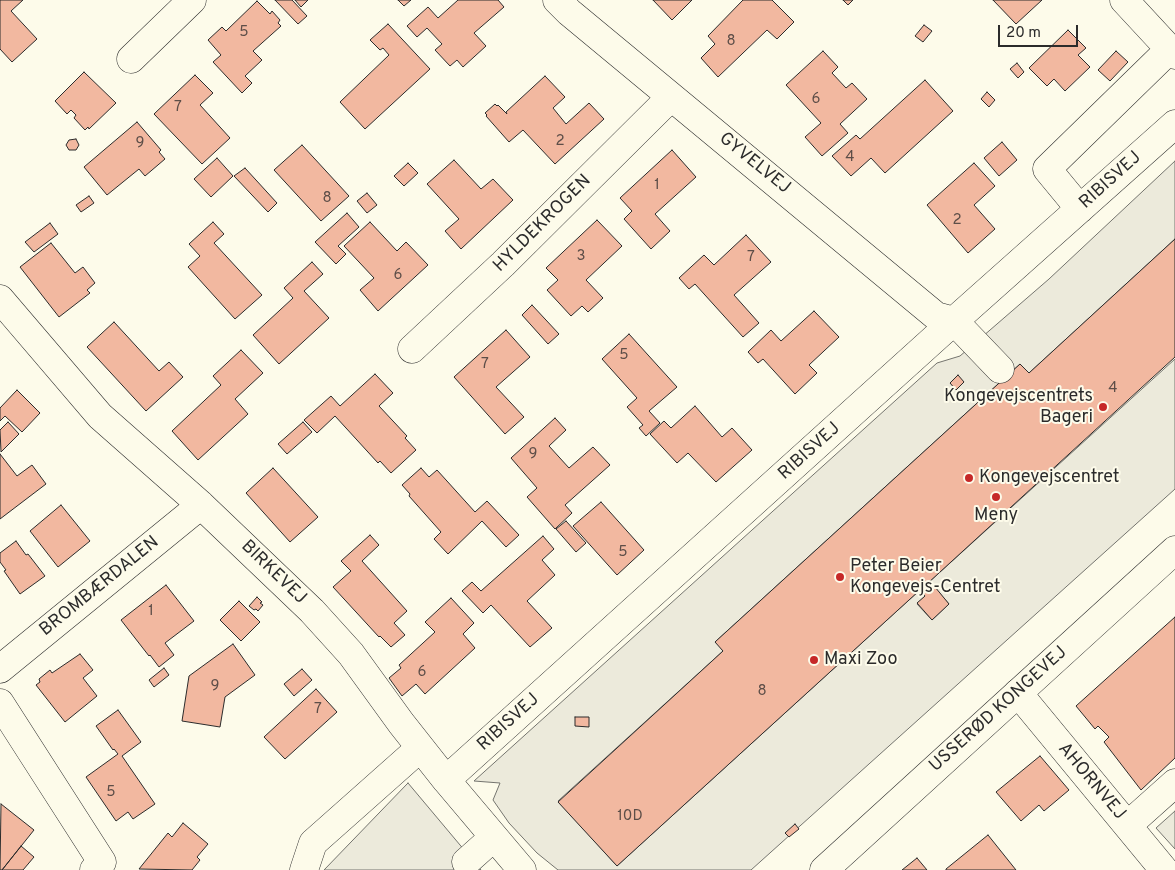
<!DOCTYPE html>
<html>
<head>
<meta charset="utf-8">
<style>
  body { margin:0 }
  #map { position:relative; width:1175px; height:870px; overflow:hidden; background:#fdfbea; font-family:Overpass,sans-serif }
  canvas { display:block }
  .scale { position:absolute; left:998px; top:25px; width:80px; height:22px; box-sizing:border-box; border:2px solid #2b2b2b; border-top:0; padding-left:6px; font-size:15px; line-height:18px; white-space:nowrap; color:#2b2b2b; -webkit-text-stroke:4px #fdfbea; paint-order:stroke }
</style>
</head>
<body>
<div id="map">
<canvas width="1175" height="870"></canvas>
<div class="scale">20 m</div>
</div>
<script>
const ctx = document.querySelector('canvas').getContext('2d');
ctx.lineJoin = 'round';
function paint(path, color) { ctx.fillStyle = color; ctx.fill(path, 'evenodd'); }
const poly = rows => new Path2D(rows.map(r => 'M' + r).join(''));
function strokePath(path, color, width, dash) { ctx.strokeStyle = color; ctx.lineWidth = width; ctx.lineCap = dash ? 'butt' : 'round'; ctx.setLineDash(dash || []); ctx.stroke(path); }
function drawText(font, color, halo, rows, align = 'center') {
  ctx.font = font + ' Overpass,sans-serif'; ctx.lineWidth = 4; ctx.setLineDash([]); ctx.textBaseline = 'middle'; ctx.strokeStyle = halo; ctx.fillStyle = color; for (const [text, x, y, turn = 0] of rows) {
    ctx.save(); ctx.translate(x, y); ctx.rotate((+turn || 0) * Math.PI / 180); ctx.textAlign = isNaN(turn) ? turn : align; if (halo) ctx.strokeText(text, 0, 0); ctx.fillText(text, 0, 0); ctx.restore();
  }
}
const parking = poly([
  [1175,161,1175,239,1029,373,1020,364,716,641,723,651,558,801,617,866,920,590,925,596,917,604,932,620,949,604,935,588,933,589,928,583,1175,359,1175,489,751,870,558,870,537,853,509,823,493,800,500,783,474,781,937,363,960,356,1049,279,1175,161],
  [408,783,481,870,324,870,408,783],
  [1175,811,1175,849,1156,828,1175,811]
]);
const building = poly([
  [0,0,23,0,11,11,37,39,12,62,0,49,0,0],
  [275,0,292,0,307,16,298,24,275,0],
  [295,0,308,0,301,7,295,0],
  [398,0,411,0,404,6,398,0],
  [458,0,498,0,504,7,474,33,486,46,463,67,457,60,450,66,435,50,442,44,427,28,417,37,407,26,428,7,438,18,458,0],
  [653,0,692,0,672,20,653,0],
  [743,0,772,0,794,22,777,39,767,30,718,77,701,58,715,44,708,36,743,0],
  [843,0,853,0,848,5,843,0],
  [993,0,1042,0,1016,24,993,0],
  [257,1,270,14,272,11,280,20,278,23,281,26,253,51,262,60,245,76,252,83,242,93,213,62,221,55,208,40,222,27,226,31,257,1],
  [388,24,430,69,365,129,340,102,389,55,383,48,380,50,370,40,388,24],
  [924,25,932,31,923,42,915,36,924,25],
  [1068,30,1086,48,1078,55,1090,67,1065,91,1054,79,1047,86,1029,68,1068,30],
  [823,51,838,67,832,73,846,88,852,83,867,99,840,124,848,133,822,156,805,137,821,123,786,85,823,51],
  [1116,51,1128,62,1110,81,1098,70,1116,51],
  [1017,63,1024,72,1018,78,1010,69,1017,63],
  [84,72,116,103,89,129,88,127,85,130,74,118,76,115,71,110,67,114,55,101,84,72],
  [195,75,213,93,200,105,230,138,202,164,154,114,195,75],
  [545,76,565,97,553,108,566,124,589,103,604,119,555,164,523,130,509,142,486,116,487,115,485,113,495,104,497,106,498,105,507,114,506,112,545,76],
  [925,80,953,111,885,173,871,158,851,176,832,156,856,135,860,139,925,80],
  [987,92,995,100,989,107,981,99,987,92],
  [137,122,161,150,159,152,165,159,145,176,139,169,107,195,84,167,137,122],
  [76,139,79,145,76,150,69,150,66,145,69,140,76,139],
  [1002,142,1017,160,999,176,984,158,1002,142],
  [302,145,349,196,321,221,274,170,302,145],
  [672,150,696,177,655,214,670,231,651,249,624,219,632,211,620,198,672,150],
  [217,158,233,176,211,197,194,179,217,158],
  [454,160,481,189,493,179,513,200,461,249,445,231,459,219,427,184,454,160],
  [408,163,418,173,404,186,394,176,408,163],
  [974,163,995,186,974,205,995,229,968,253,927,205,974,163],
  [245,168,277,203,268,212,234,176,245,168],
  [367,193,377,205,367,213,357,201,367,193],
  [89,196,94,203,81,212,76,205,89,196],
  [347,213,359,227,338,246,346,254,336,264,315,242,347,213],
  [597,220,622,246,586,280,603,298,588,312,582,306,571,316,547,290,558,280,546,268,597,220],
  [213,222,224,234,214,243,262,295,235,319,188,267,200,256,189,244,213,222],
  [370,222,397,251,406,242,428,265,378,311,360,290,374,278,344,246,370,222],
  [50,223,58,234,34,252,25,242,50,223],
  [746,235,771,262,734,295,759,323,743,337,695,284,689,289,679,278,704,255,714,265,746,235],
  [1175,239,1175,357,928,583,933,589,935,587,949,604,932,620,917,603,925,596,920,590,617,866,558,802,723,651,715,642,1020,364,1029,373,1175,239],
  [51,243,75,273,83,267,95,283,87,290,90,293,59,317,20,267,51,243],
  [312,262,323,274,304,291,329,318,279,364,253,335,293,298,284,288,312,262],
  [532,305,559,334,548,344,522,315,532,305],
  [814,311,839,337,809,365,817,373,795,394,763,359,758,363,748,352,771,330,781,341,814,311],
  [114,322,159,371,169,362,183,377,146,411,87,347,114,322],
  [506,330,530,357,496,387,524,417,505,434,454,377,506,330],
  [629,334,677,387,649,411,660,423,646,436,639,428,643,425,627,407,637,398,602,359,629,334],
  [241,350,263,373,235,399,248,414,198,460,172,431,221,385,213,376,241,350],
  [375,374,393,393,379,406,407,436,405,438,416,450,391,473,380,461,378,463,335,416,317,433,304,420,331,396,340,406,375,374],
  [958,375,964,382,956,390,950,383,958,375],
  [17,390,40,413,22,432,5,416,0,421,0,408,17,390],
  [695,406,722,437,732,428,752,450,716,482,688,453,677,463,650,434,664,421,671,428,695,406],
  [555,418,566,430,549,446,569,468,593,447,610,465,565,505,572,513,555,529,527,497,537,488,511,458,555,418],
  [8,422,19,434,1,452,0,430,8,422],
  [303,422,312,432,287,454,278,444,303,422],
  [0,454,17,476,32,465,46,484,0,519,0,454],
  [273,468,318,517,290,542,246,493,273,468],
  [421,468,429,477,437,470,475,512,487,501,519,535,506,547,482,521,448,554,434,539,441,532,409,496,410,494,402,485,421,468],
  [601,502,644,550,617,575,573,526,601,502],
  [61,505,90,541,58,567,30,531,61,505],
  [566,521,586,543,576,552,556,529,566,521],
  [370,535,379,545,362,561,407,611,394,623,405,635,391,647,380,636,379,637,333,587,351,571,341,561,370,535],
  [543,536,554,549,542,560,555,575,527,601,552,628,530,647,491,605,483,613,462,591,472,582,481,591,543,536],
  [16,541,26,555,28,554,45,576,20,594,4,571,6,570,0,562,0,553,16,541],
  [166,585,194,621,165,643,174,655,159,667,150,655,149,656,121,620,166,585],
  [257,597,262,602,260,603,263,605,258,611,256,609,254,610,249,606,257,597],
  [451,598,474,623,463,634,475,648,425,694,416,684,402,696,389,678,401,668,399,665,435,632,425,622,451,598],
  [239,601,260,622,241,641,220,620,239,601],
  [1175,617,1175,758,1141,790,1104,742,1109,737,1098,726,1095,729,1076,706,1175,617],
  [233,644,255,675,225,697,220,727,182,721,189,676,233,644],
  [80,654,93,670,83,678,97,696,65,722,36,685,40,682,39,679,50,670,52,673,80,654],
  [164,668,169,675,154,687,149,680,164,668],
  [302,669,312,680,294,696,284,684,302,669],
  [316,689,337,712,285,759,264,737,316,689],
  [118,710,141,742,122,756,155,804,133,819,128,812,116,821,86,777,118,754,114,749,113,750,96,726,118,710],
  [575,717,589,717,589,727,575,726,575,717],
  [1040,756,1069,790,1044,811,1039,805,1021,821,996,792,1040,756],
  [1,804,34,830,2,870,0,870,1,804],
  [183,823,208,844,197,857,200,860,192,870,139,869,168,833,172,837,183,823],
  [795,824,799,829,789,837,785,833,795,824],
  [988,835,1016,870,946,870,946,869,988,835],
  [21,846,34,857,23,870,2,870,21,846],
  [917,858,927,870,902,870,917,858]
]);
const minor = poly([
  [557,0,569,12,936,316,954,321,1000,369],
  [1124,0,1175,55],
  [131,59,192,0],
  [1080,209,1047,169,1170,49],
  [0,299,100,416,201,505,312,611,351,654,401,723,446,780,522,870],
  [412,349,503,264,671,97],
  [0,669,201,505],
  [1018,693,1164,870],
  [0,703,102,862,94,870],
  [446,780,954,321,1175,124],
  [1128,825,1175,783],
  [466,862,494,837],
  [304,870,313,843,420,748]
]);
const major = poly([
  [824,870,1175,550]
]);
const markers = [
  [1103,407,5,"#c62828"],
  [969,478,5,"#c62828"],
  [996,497,5,"#c62828"],
  [840,577,5,"#c62828"],
  [814,660,5,"#c62828"]
];
const numberNames = [
  ["5",244,33],
  ["8",731,42],
  ["6",816,100],
  ["7",178,108],
  ["2",560,142],
  ["9",140,144],
  ["4",850,158],
  ["1",657,186],
  ["8",327,199],
  ["2",957,221],
  ["3",581,257],
  ["7",751,258],
  ["6",398,276],
  ["5",624,356],
  ["7",485,365],
  ["4",1113,389],
  ["9",533,455],
  ["5",623,553],
  ["1",151,612],
  ["6",422,673],
  ["9",215,687],
  ["8",762,692],
  ["7",318,710],
  ["5",111,793],
  ["10D",630,817]
];
const streetNames = [
  ["GYVELVEJ",754,164,39],
  ["RIBISVEJ",1111,181,-42],
  ["HYLDEKROGEN",543,224,-45],
  ["RIBISVEJ",810,452,-42],
  ["BIRKEVEJ",273,573,44],
  ["BROMBÆRDALEN",100,587,-39],
  ["USSERØD KONGEVEJ",999,710,-42],
  ["RIBISVEJ",509,723,-42],
  ["AHORNVEJ",1091,782,50]
];
const poiNames = [
  ["Kongevejscentrets",1093,397,"right"],
  ["Bageri",1093,418,"right"],
  ["Kongevejscentret",979,478],
  ["Meny",996,516,"center"],
  ["Peter Beier",850,567],
  ["Kongevejs-Centret",850,588],
  ["Maxi Zoo",824,660]
];
paint(parking, '#eceadb');
strokePath(parking, '#74746e', 1);
paint(building, '#f2b8a0');
strokePath(building, '#2b2b2b', 1);
strokePath(minor, '#2b2b2b', 29);
strokePath(major, '#2b2b2b', 29);
strokePath(minor, '#fdfbea', 28);
strokePath(major, '#fdfbea', 28);
for (const [x, y, r, color] of markers) { const dot = new Path2D(); dot.arc(x, y, r, 0, 2 * Math.PI); ctx.fillStyle = color; ctx.fill(dot); strokePath(dot, '#fdfbea', 2); }
drawText('15px', '#5d4e48', null, numberNames);
drawText('18px', '#2b2b2b', '#fdfbea', streetNames);
drawText('18px', '#2b2b2b', '#fdfbea', poiNames, 'left');
</script>
</body>
</html>
